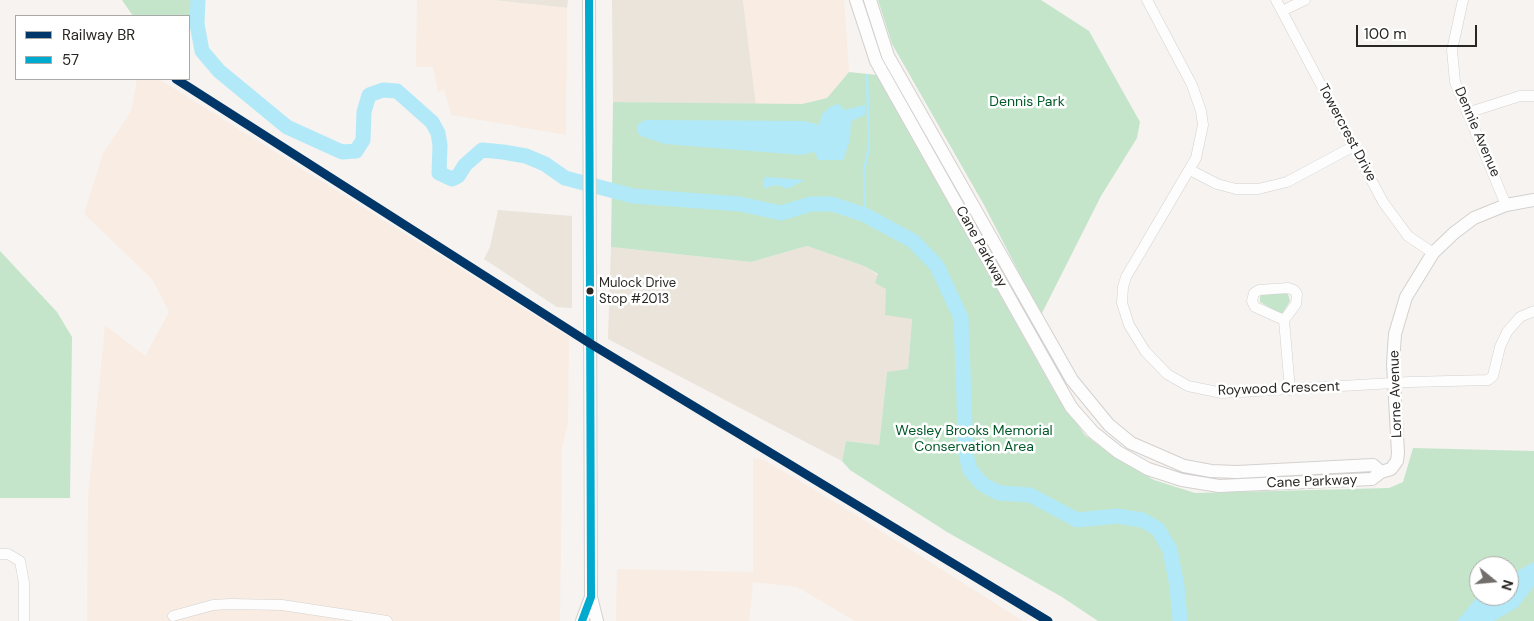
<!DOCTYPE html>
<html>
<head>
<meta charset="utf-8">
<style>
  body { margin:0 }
  #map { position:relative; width:1534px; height:621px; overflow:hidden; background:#f6f3f0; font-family:"DM Sans",sans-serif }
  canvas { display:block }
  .legend { position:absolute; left:15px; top:15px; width:175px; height:65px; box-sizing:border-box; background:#fff; border:1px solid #a9a9a7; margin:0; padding:6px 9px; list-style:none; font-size:15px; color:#292724 }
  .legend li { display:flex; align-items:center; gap:10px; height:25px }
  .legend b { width:25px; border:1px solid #a9a9a7 }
  .north { position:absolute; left:1469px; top:556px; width:50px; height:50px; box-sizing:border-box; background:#fff; border:1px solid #a9a9a7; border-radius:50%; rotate:107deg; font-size:14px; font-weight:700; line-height:20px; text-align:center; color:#292724 }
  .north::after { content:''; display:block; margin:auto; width:18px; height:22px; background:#716e6b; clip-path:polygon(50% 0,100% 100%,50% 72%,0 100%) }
  .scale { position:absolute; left:1356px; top:25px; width:121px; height:22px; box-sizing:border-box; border:2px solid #292724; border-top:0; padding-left:6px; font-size:15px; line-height:18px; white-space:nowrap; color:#292724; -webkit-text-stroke:4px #fff; paint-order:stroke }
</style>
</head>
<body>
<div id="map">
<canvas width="1534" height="621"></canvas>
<ul class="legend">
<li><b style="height:6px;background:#003768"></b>Railway BR</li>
<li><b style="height:6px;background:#00a9ce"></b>57</li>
</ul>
<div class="north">N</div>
<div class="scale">100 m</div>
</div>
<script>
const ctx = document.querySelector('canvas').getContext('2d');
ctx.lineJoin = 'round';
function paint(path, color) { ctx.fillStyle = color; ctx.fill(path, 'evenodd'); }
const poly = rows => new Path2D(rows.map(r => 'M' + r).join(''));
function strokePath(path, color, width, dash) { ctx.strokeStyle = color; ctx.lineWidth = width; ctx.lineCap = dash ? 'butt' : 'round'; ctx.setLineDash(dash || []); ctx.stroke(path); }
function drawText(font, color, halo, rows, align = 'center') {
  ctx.font = font + ' "DM Sans",sans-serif'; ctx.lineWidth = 5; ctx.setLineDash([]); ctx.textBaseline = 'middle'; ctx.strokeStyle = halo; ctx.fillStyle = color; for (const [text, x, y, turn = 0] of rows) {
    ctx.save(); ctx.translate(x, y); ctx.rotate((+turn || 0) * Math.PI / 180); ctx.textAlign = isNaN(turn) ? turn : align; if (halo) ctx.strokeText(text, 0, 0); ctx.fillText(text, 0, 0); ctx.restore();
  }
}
const built = poly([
  [492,0,568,0,567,8],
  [612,0,743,0,756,104,613,102],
  [498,210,572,216,572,308,557,307,484,259,490,247],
  [807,246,864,266,878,275,886,289,912,319,908,371,887,372,879,445,846,441,842,461,608,339,611,247,751,262]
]);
const industrial = poly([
  [417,0,492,0,567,8,566,135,451,115,444,89,438,93,433,67,416,67],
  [743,0,844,0,849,72,827,98,802,104,756,104],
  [137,79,159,79,569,337,568,422,562,447,560,621,87,621,88,497,105,325,145,356,169,312,152,279,84,214,103,153,131,111],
  [753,458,764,460,843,507,1023,621,855,621,797,587,753,582,749,621,616,621,617,569,753,572]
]);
const green = poly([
  [122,0,192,0,189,22,189,16,133,16],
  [878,0,1041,0,1089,31,1140,122,1137,138,1101,196,1041,315,984,205,892,44],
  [849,72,877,75,1054,391,1085,435,1114,457,1154,480,1195,493,1389,488,1403,482,1413,448,1534,451,1534,621,1098,621,1062,597,947,532,850,470,842,461,846,441,879,445,887,372,908,369,912,319,885,315,886,289,875,283,878,274,864,266,807,246,751,262,611,247,613,102,802,104,827,98],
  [1479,566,1509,566,1509,596,1479,596],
  [0,251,57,312,72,337,70,498,0,498],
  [1283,292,1288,294,1290,301,1283,313,1279,313,1260,302,1260,296,1263,294]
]);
const water = poly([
  [839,104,844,110,865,105,865,115,851,121,850,140,843,160,818,160,815,152,801,155,665,144,641,136,637,132,638,124,645,120,805,121,819,125,822,114,831,106],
  [765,177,766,177,805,180,787,189,778,185,764,188,763,182],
  [1534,562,1534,586,1518,607,1494,621,1457,621,1479,595,1509,596,1509,579,1521,569]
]);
const stream = poly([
  [865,215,864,171,869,147,867,75]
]);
const river = poly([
  [198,0,197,24,202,51,219,71,287,127,342,152,356,151,363,140,364,112,369,95,383,90,397,91,432,122,438,133,440,145,439,173,452,179,458,176,465,165,482,150,503,152,526,156,545,164,565,178,633,196,740,204,781,213,811,204,832,204,865,215,913,241,937,266,961,318,966,455,970,470,982,484,999,493,1030,495,1077,520,1117,516,1142,520,1158,529,1170,550,1177,586,1180,621]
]);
const minor = poly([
  [1147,0,1192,85,1201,111,1203,125,1196,158,1126,277,1123,287,1122,303,1129,325,1145,351,1167,374,1188,386,1222,393,1410,382,1488,380,1493,376,1500,347,1507,332,1520,317,1534,311],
  [1276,0,1383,202,1408,236,1433,253],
  [1463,0,1452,50,1455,82,1506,205],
  [1282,11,1305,0],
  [1467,113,1520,96,1534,96],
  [1190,170,1217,184,1236,189,1258,189,1287,182,1354,146],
  [1284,320,1255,307,1252,301,1254,293,1259,290,1288,288,1294,290,1297,294,1296,304,1284,320,1290,390],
  [0,554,8,554,20,561,24,583,24,621],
  [173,616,213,605,230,604,282,605,387,621]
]);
const major = poly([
  [589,0,591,597,597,621],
  [856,0,876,61,1071,407,1093,432,1118,452,1148,469,1182,480,1219,486,1372,479,1381,472,1391,469,1397,461,1398,453,1393,364,1395,334,1406,297,1433,253,1454,233,1474,218,1506,205,1534,200],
  [870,0,888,56,1072,380,1109,425,1131,443,1184,466,1211,471,1237,472,1373,465,1381,472],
  [582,621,591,597]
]);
const bus1 = poly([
  [582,621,591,597,589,0]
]);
const rail1 = poly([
  [176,79,591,344,1048,621]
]);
const markers = [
  [590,291,4.5,"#292724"]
];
const busNames = [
  ["Mulock Drive",599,284],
  ["Stop #2013",599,300]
];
const parkNames = [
  ["Dennis Park",1027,102],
  ["Wesley Brooks Memorial",974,431],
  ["Conservation Area",974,447]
];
const streetNames = [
  ["Dennie Avenue",1477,132,67],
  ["Towercrest Drive",1347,133,62],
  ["Cane Parkway",981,247,61],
  ["Roywood Crescent",1279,389,-2],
  ["Lorne Avenue",1396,394,-92],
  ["Cane Parkway",1312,482,-2]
];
paint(built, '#eae4db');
paint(industrial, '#f9ece3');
paint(green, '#c4e5ca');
paint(water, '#b1e9f8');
strokePath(stream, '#b1e9f8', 2.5);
strokePath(river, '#b1e9f8', 15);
strokePath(minor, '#d3d1cf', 11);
strokePath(major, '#d3d1cf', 14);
strokePath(minor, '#fefdfd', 10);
strokePath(major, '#fefdfd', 12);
strokePath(bus1, '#00a9ce', 8);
strokePath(rail1, '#003768', 9);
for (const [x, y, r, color] of markers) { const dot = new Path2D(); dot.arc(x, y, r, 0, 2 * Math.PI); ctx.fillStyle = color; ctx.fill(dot); strokePath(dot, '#fff', 2); }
drawText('13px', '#292724', '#fff', busNames, 'left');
drawText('14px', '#005928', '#fff', parkNames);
drawText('14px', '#292724', '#fff', streetNames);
</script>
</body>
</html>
